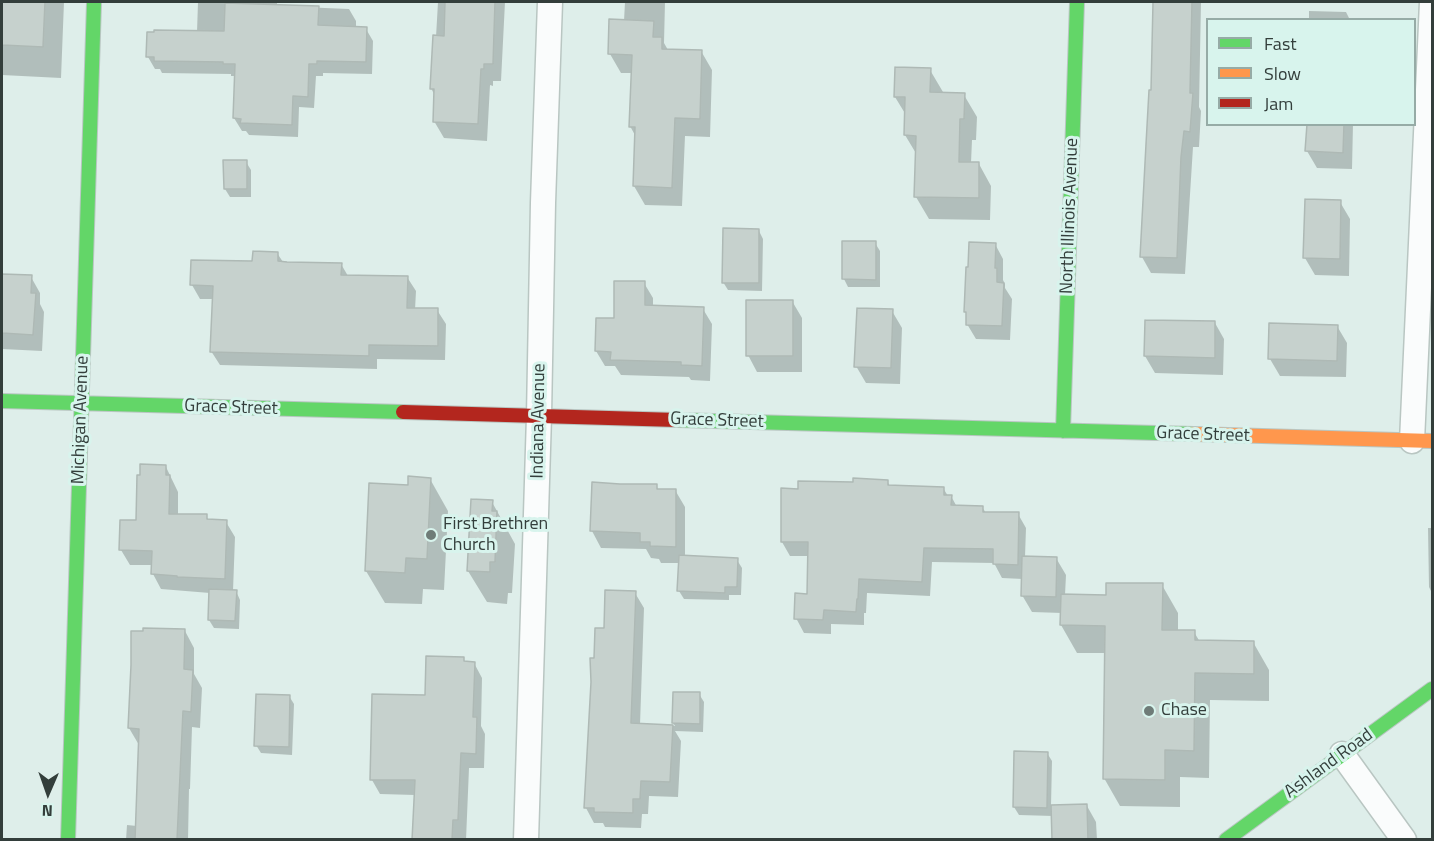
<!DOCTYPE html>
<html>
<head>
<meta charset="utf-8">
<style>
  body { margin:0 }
  #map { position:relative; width:1434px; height:841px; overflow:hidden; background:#deeeea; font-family:"Titillium Web",sans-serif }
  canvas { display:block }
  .frame { position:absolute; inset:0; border:3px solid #333e3b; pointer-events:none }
  .legend { position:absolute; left:1206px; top:18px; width:210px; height:108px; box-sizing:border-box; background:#d8f4ed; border:2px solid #96aba6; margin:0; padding:8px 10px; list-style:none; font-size:18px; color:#333e3b }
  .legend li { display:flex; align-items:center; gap:12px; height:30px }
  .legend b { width:30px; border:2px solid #96aba6 }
  .north { position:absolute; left:18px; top:763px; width:60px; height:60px; -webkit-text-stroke:4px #d8f4ed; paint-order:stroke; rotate:182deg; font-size:16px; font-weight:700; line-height:24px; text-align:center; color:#333e3b }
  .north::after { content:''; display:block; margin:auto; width:21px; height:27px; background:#333e3b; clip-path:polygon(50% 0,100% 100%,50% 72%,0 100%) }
</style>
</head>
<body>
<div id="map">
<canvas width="1434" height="841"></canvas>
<div class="frame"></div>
<ul class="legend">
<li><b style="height:8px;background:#63d668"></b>Fast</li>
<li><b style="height:8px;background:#ff974d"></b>Slow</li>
<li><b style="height:8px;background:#b3261e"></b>Jam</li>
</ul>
<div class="north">N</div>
</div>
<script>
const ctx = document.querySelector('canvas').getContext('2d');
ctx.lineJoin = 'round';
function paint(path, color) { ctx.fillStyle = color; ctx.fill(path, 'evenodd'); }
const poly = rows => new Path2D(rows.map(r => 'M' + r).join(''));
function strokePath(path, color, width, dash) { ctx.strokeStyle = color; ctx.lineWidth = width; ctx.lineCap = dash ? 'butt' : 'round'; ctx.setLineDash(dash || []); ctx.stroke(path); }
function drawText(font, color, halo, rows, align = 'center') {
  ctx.font = font + ' "Titillium Web",sans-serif'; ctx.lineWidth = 6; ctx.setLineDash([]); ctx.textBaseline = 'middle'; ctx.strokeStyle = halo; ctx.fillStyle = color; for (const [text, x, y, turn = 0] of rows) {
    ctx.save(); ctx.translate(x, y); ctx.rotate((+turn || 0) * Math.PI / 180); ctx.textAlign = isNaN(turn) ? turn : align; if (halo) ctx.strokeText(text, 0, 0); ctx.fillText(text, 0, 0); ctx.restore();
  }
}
const shadow = poly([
  [2,2,64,2,61,78,2,75],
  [198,2,277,2,277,6,349,9,356,21,356,28,366,29,373,41,372,74,323,73,323,76,316,76,314,108,299,107,298,137,249,135,246,131,242,131,234,118,236,76,231,76,231,74,162,73,160,69,155,69,148,57,197,32],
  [438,2,505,2,501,81,493,81,493,86,490,85,487,141,444,138,434,121,435,96,431,88,436,37],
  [625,2,669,2,665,2,664,43,668,50,701,51,712,70,710,137,685,136,682,206,645,205,634,186,636,137,630,126,633,73,621,73,610,54,624,21],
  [1155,2,1201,2,1199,107,1201,111,1199,147,1193,147,1185,274,1151,273,1142,257,1152,92],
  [1309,11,1346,12,1350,20,1309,20],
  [930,70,943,92,943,94,964,95,977,117,976,140,972,140,971,163,979,164,991,186,990,220,929,219,916,197,917,155,905,135,906,115,895,97],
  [1308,124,1353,124,1352,169,1317,168,1307,151],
  [246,162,251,170,251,197,230,197,225,189],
  [1340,202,1350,219,1349,276,1315,275,1305,258],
  [759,231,763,239,762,291,728,290,723,282],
  [875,243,880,251,880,287,848,287,844,279],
  [995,244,1003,259,1003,280,1005,284,1005,288,1012,299,1010,340,976,339,967,324,967,315,965,312],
  [277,253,283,262,341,264,348,276,407,277,416,291,415,310,437,310,446,324,445,360,377,359,377,369,220,365,211,351,214,299,200,299,192,285],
  [31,277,40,293,40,304,44,312,42,351,2,349,2,294],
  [644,283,653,298,653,307,703,309,712,324,710,381,691,380,689,377,621,375,615,366,605,366,596,351,615,320],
  [792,301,802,318,802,372,757,372,748,355],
  [892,311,902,328,900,384,866,383,856,366],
  [1215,323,1224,339,1223,375,1155,373,1145,356],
  [1337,326,1347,343,1346,377,1280,376,1270,359],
  [166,467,178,492,178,515,206,516,209,521,226,522,235,537,233,591,236,591,240,600,239,629,214,628,209,620,210,593,161,589,153,574,153,565,130,565,121,550],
  [430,479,448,511,444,590,423,589,422,604,385,603,366,571,409,486],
  [887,481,890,486,943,488,948,496,951,496,957,507,982,507,986,513,1018,514,1026,528,1025,557,1056,558,1066,575,1065,595,1107,597,1162,585,1178,613,1178,632,1194,632,1200,642,1253,642,1269,670,1269,701,1210,700,1209,778,1180,777,1180,807,1120,806,1104,778,1106,653,1077,653,1061,625,1062,613,1032,612,1022,595,1023,579,1002,578,994,563,932,562,930,596,867,593,866,613,864,613,864,625,831,624,831,634,804,633,796,618,808,595,809,556,790,556,782,542,800,490,854,483],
  [656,486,659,490,675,490,685,507,685,557,737,560,742,568,741,595,729,595,729,600,684,599,679,591,680,563,661,563,659,559,651,558,646,549,601,548,592,531],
  [492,502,515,544,512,593,508,593,507,604,487,602,468,571],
  [1428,528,1432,528,1432,593,1429,587],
  [635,593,644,608,640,725,675,726,673,723,674,693,699,694,704,702,703,732,675,731,681,741,678,797,649,796,648,814,642,814,641,828,605,827,603,823,594,823,586,808,596,660,606,630],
  [185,631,194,648,194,674,202,688,200,728,192,727,190,789,189,789,188,840,126,840,127,825,137,826,139,745,129,728],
  [463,659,466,663,474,663,482,678,481,726,485,734,484,768,469,768,466,840,413,840,415,795,380,794,372,780,427,697],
  [289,696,294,704,292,755,261,753,256,745],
  [1047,753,1052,761,1051,806,1087,806,1096,822,1097,840,1053,840,1053,816,1019,815,1014,807]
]);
const building = poly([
  [2,2,45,2,43,47,2,45,2,2],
  [445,2,495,2,493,64,484,64,484,69,481,69,478,124,433,122,434,89,430,89,433,35,444,36,445,2],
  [1153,2,1192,2,1190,93,1193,93,1190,132,1184,131,1181,157,1177,258,1140,257,1146,144,1149,90,1151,90,1153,2],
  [225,3,319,6,318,25,367,27,366,62,317,61,317,64,309,64,308,97,293,96,292,125,240,123,241,119,233,118,235,64,223,64,223,62,154,61,154,57,146,57,147,32,154,32,154,30,224,31,225,3],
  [609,19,654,21,653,37,662,37,662,49,702,50,700,119,675,118,672,188,633,186,635,127,629,127,632,55,608,54,609,19],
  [895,67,931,68,930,92,965,93,964,119,960,119,959,162,979,162,979,198,914,197,916,136,904,135,905,97,894,97,895,67],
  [1307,124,1344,124,1343,153,1305,151,1307,124],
  [223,160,247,160,247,189,224,189,223,160],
  [1305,199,1341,200,1340,259,1303,258,1305,199],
  [723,228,759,229,759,283,722,283,723,228],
  [842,241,876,241,876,280,842,279,842,241],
  [969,242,996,243,995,268,997,268,997,282,1004,283,1002,326,966,325,966,312,964,312,966,267,968,267,969,242],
  [253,251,278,252,278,261,287,262,342,263,341,275,408,276,407,308,438,308,438,346,369,345,369,356,210,352,213,286,190,285,191,260,252,261,253,251],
  [2,274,32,275,31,293,36,293,33,335,2,333,2,274],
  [614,281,645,281,645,305,704,307,702,366,681,365,681,362,610,360,611,352,595,351,596,318,614,318,614,281],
  [746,300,793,300,793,356,746,356,746,300],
  [857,308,893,309,891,368,854,367,857,308],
  [1145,320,1215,321,1215,358,1144,356,1145,320],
  [1269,323,1338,325,1337,361,1268,359,1269,323],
  [140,464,166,465,166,475,170,475,169,514,207,514,207,519,227,520,225,579,177,577,177,576,151,574,152,551,119,550,120,520,136,520,137,475,140,475,140,464],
  [408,476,431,478,427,559,406,558,405,573,365,571,369,483,408,485,408,476],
  [853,478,888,480,888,485,944,487,944,495,952,495,951,505,983,506,983,512,1019,512,1018,565,993,564,993,549,924,548,922,582,859,579,858,599,857,599,856,612,824,610,823,620,794,619,795,593,807,594,808,542,781,542,781,488,798,489,798,481,853,482,853,478],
  [592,482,620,484,657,484,657,489,676,489,676,547,650,546,650,542,640,542,640,533,590,531,592,482],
  [471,499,493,500,492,511,497,511,495,562,490,562,490,572,467,571,471,499],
  [679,555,738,558,737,587,725,587,725,593,677,591,679,555],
  [1022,556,1057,557,1056,597,1021,596,1022,556],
  [1106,583,1163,583,1162,630,1195,630,1195,640,1254,641,1254,674,1195,673,1194,751,1165,750,1165,780,1103,779,1105,626,1060,625,1061,594,1106,595,1106,583],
  [209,589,237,590,235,621,208,620,209,589],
  [605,590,636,591,631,723,673,725,670,782,641,781,640,799,633,799,633,813,594,812,594,808,584,808,591,682,590,658,594,658,595,628,604,628,605,590],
  [143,628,185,629,184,669,193,670,191,712,183,711,177,840,135,840,139,729,128,728,131,665,131,631,143,631,143,628],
  [426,656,464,657,464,661,475,662,473,717,477,717,476,754,461,753,458,820,453,820,452,840,412,840,415,780,370,780,372,694,425,695,426,656],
  [673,692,700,692,700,724,672,723,673,692],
  [256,694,290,695,289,747,254,746,256,694],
  [1014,751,1048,752,1047,808,1013,807,1014,751],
  [1087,804,1088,840,1052,840,1051,805,1087,804]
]);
const street = poly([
  [1412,441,1432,2],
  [1342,754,1404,840],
  [526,840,539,416,543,203,550,2]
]);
const fast = poly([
  [2,401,403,412],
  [677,420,1194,434],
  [1063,431,1077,2],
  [68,840,94,2],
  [1226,840,1432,689]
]);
const slow = poly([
  [1194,434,1432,441]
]);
const jam = poly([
  [403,412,677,420]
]);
const markers = [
  [431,535,6,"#6f7c78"],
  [1149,711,6,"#6f7c78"]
];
const streetNames = [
  ["North Illinois Avenue",1070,216,-88],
  ["Grace Street",231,408,2],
  ["Michigan Avenue",81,420,-88],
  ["Indiana Avenue",539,421,-89],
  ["Grace Street",717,421,2],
  ["Grace Street",1203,435,2],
  ["Ashland Road",1329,764,-36]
];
const poiNames = [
  ["First Brethren",443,525],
  ["Church",443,546],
  ["Chase",1161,711]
];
paint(shadow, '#0003');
paint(building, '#c6d1cd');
strokePath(building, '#aeb9b5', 1.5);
strokePath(street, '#b9c6c2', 27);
strokePath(fast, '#b9c6c2', 16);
strokePath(slow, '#b9c6c2', 16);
strokePath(jam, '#b9c6c2', 16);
strokePath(street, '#fafcfc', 24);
strokePath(fast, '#63d668', 14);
strokePath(slow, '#ff974d', 14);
strokePath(jam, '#b3261e', 14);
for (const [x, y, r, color] of markers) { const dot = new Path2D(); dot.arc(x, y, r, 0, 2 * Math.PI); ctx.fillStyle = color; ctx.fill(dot); strokePath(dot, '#d8f4ed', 2); }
drawText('18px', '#333e3b', '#d8f4ed', streetNames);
drawText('18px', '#333e3b', '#d8f4ed', poiNames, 'left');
</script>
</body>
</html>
